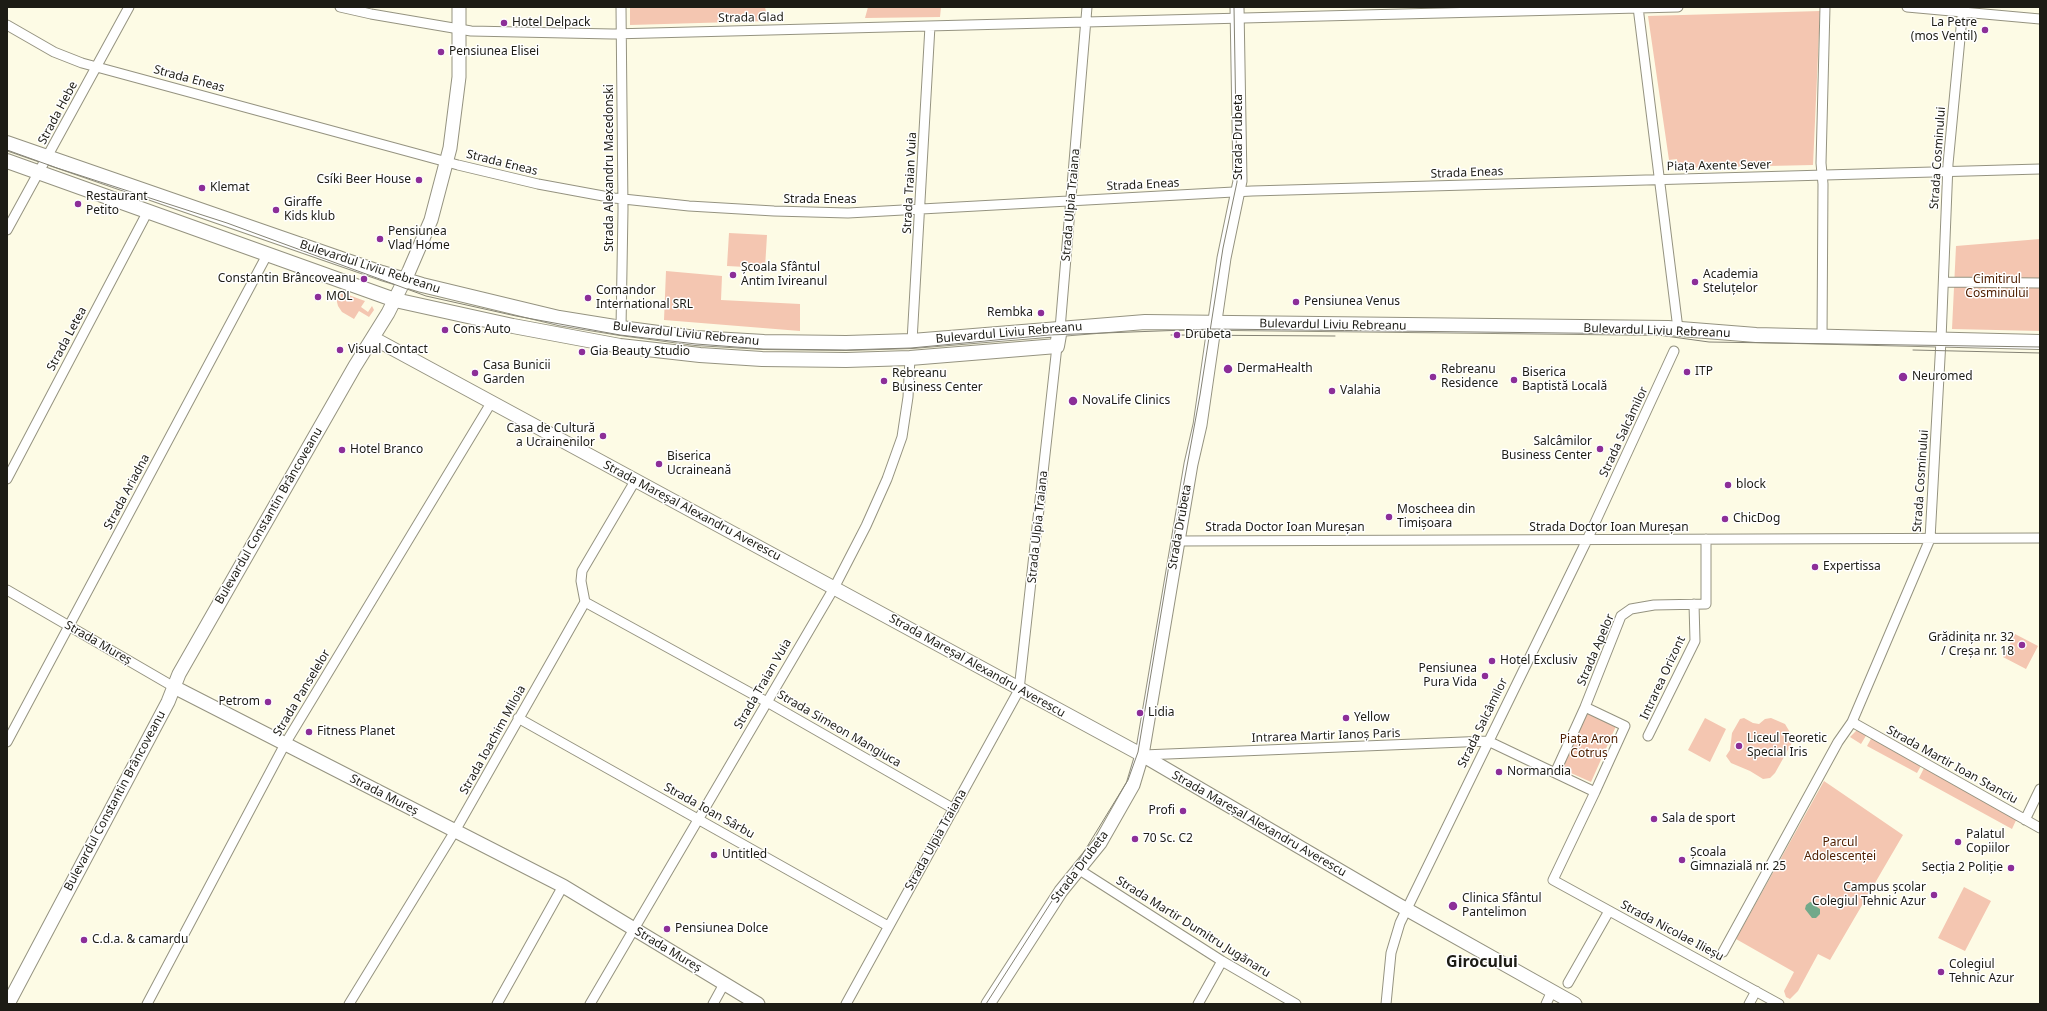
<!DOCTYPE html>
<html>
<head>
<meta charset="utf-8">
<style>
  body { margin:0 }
  #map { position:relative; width:2047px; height:1011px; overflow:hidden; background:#fdfbe5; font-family:"Noto Sans",sans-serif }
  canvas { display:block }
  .frame { position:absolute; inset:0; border:8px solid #1d1c15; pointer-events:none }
</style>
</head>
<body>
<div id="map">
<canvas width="2047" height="1011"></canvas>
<div class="frame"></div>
</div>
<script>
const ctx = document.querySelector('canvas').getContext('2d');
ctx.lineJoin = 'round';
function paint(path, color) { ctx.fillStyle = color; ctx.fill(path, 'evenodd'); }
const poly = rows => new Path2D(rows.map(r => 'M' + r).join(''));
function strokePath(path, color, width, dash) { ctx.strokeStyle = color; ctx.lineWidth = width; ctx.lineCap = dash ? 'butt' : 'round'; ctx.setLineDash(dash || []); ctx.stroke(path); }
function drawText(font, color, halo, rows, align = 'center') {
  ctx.font = font + ' "Noto Sans",sans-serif'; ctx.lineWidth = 3; ctx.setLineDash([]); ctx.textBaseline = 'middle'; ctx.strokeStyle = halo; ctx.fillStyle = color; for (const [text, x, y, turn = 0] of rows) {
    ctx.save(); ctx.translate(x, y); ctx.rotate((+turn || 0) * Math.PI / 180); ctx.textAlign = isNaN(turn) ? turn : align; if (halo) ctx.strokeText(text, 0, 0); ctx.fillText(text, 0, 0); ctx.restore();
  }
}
const green = poly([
  [630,7,765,7,768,21,630,25],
  [868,7,941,7,940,17,865,18],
  [1820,11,1813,165,1678,168,1677,159,1669,160,1648,16],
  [729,233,767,235,765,268,727,266],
  [2040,239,2040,331,1952,329,1956,246],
  [666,271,722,276,721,300,800,304,800,331,664,320],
  [343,293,365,301,361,307,368,312,372,306,374,310,369,317,359,311,354,319,342,312,338,306,336,298,340,294],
  [2015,634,2038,646,2026,669,2003,657],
  [1588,711,1617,724,1591,782,1562,769],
  [291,713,294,713,285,729,282,727],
  [1705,718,1726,729,1710,762,1688,750],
  [1744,718,1753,723,1759,724,1765,719,1771,718,1785,724,1794,739,1775,773,1770,778,1763,779,1750,771,1731,763,1726,756,1730,750,1732,733,1740,719],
  [1858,729,1867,734,1861,744,1850,737],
  [1872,737,1922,764,1917,773,1867,746],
  [1926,764,2018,816,2012,829,1919,778],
  [1824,781,1903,835,1830,960,1818,954,1798,991,1790,999,1786,997,1784,991,1794,972,1736,939],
  [1964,887,1991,901,1965,951,1938,938]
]);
const water = poly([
  [1810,902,1815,903,1817,907,1820,909,1820,914,1816,918,1812,918,1805,909,1806,905]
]);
const street = poly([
  [340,7,371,14,471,31,612,34,1678,7],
  [1638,7,1678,329],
  [1907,7,2040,19],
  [7,25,54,52,82,63,458,165,538,184,614,198,689,206,774,211,848,213,1252,191,2040,169],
  [7,230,129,7],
  [1944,282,2040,283],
  [621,328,623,209,621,7],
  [1060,329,1087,7],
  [1822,337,1823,184,1821,163,1825,7],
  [912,341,930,26],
  [7,479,148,211],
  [1177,541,2040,538],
  [7,590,174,687],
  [585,602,767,702,954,809],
  [518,718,888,926],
  [1852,722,2040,828],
  [1648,736,1695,641,1694,604],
  [7,742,268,253],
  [1143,755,1488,741,1595,792,1625,726,1585,707],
  [1555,773,1585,707,1621,616,1631,609,1654,605,1706,604,1706,539],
  [1595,792,1553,880,1779,1004],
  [2025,820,2040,789],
  [1078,869,1222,961,1296,1004],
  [1723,952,1838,742,1852,722,1930,539,1941,340,1948,164,1963,7],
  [1568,983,1609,911],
  [147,1004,285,744,491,403],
  [349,1004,455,831,585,602,581,581,582,571,635,481],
  [497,1004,563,886],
  [590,1004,834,588,866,526,887,479,902,437,908,397,910,358],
  [713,1004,724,984],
  [846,1004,1019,690,1057,346],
  [1198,1004,1222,961],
  [1386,1004,1391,953,1400,923,1587,540,1674,351],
  [1546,1004,1552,991],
  [1749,1004,1756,991]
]);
const secondary = poly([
  [373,338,1142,755,1397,904,1575,1004],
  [174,687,563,886,758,1004],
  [8,1004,168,702,179,674,355,366,388,313,409,271,431,220,450,148,459,77,459,7],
  [988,1004,1061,891,1100,843,1133,785,1142,755,1191,464,1200,425,1224,258,1240,181,1237,7]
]);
const primary = poly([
  [7,143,382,273,422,285,559,318,621,328,696,338,764,342,846,343,912,341,1145,322,1668,328,1756,335,2040,342],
  [7,161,395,300,513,326,620,346,700,355,762,359,846,360,910,358,1057,346,1060,329]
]);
const tram = poly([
  [7,150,57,168,227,223,426,296,516,316,620,335,696,344,763,349,846,350,911,348,1049,335,1213,329,1651,334,1709,342,2040,347],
  [1171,335,1335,336],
  [1913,350,2040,353],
  [986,1004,1059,890,1074,868,1128,780,1138,752,1171,553,1200,395,1223,248,1237,182,1234,7]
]);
const markers = [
  [504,23,4,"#8c2e98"],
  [1985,30,4,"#8c2e98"],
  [441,52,4,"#8c2e98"],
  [419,180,4,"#8c2e98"],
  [202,188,4,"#8c2e98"],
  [78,204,4,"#8c2e98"],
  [276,210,4,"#8c2e98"],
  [380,239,4,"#8c2e98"],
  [733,275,4,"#8c2e98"],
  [364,279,4,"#8c2e98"],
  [1695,282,4,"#8c2e98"],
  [318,297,4,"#8c2e98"],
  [588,298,4,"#8c2e98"],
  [1296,302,4,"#8c2e98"],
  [1041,313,4,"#8c2e98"],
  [445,330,4,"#8c2e98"],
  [1177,335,4,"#8c2e98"],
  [340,350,4,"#8c2e98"],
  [582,352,4,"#8c2e98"],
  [1228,369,5,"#8c2e98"],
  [1687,372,4,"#8c2e98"],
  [475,373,4,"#8c2e98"],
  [1433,377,4,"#8c2e98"],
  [1903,377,5,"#8c2e98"],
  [1514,380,4,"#8c2e98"],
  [884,381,4,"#8c2e98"],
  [1332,391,4,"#8c2e98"],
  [1073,401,5,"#8c2e98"],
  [603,436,4,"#8c2e98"],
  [1600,449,4,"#8c2e98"],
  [342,450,4,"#8c2e98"],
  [659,464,4,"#8c2e98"],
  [1728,485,4,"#8c2e98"],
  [1389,517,4,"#8c2e98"],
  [1725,519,4,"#8c2e98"],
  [1815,567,4,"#8c2e98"],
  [2022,645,4,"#8c2e98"],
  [1492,661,4,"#8c2e98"],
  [1485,676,4,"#8c2e98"],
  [268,702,4,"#8c2e98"],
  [1140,713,4,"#8c2e98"],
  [1346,718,4,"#8c2e98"],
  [309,732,4,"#8c2e98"],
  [1739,746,4,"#8c2e98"],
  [1499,772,4,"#8c2e98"],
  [1183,811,4,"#8c2e98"],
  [1654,819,4,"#8c2e98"],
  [1135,839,4,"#8c2e98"],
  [1958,842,4,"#8c2e98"],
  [714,855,4,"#8c2e98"],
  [1682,860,4,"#8c2e98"],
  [2011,868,4,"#8c2e98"],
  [1934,895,4,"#8c2e98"],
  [1453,906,5,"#8c2e98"],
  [667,929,4,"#8c2e98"],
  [84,940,4,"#8c2e98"],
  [1941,972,4,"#8c2e98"]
];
const streetNames = [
  ["Strada Glad",751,18,-1],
  ["Strada Eneas",189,79,15],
  ["Strada Hebe",58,113,-62],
  ["Strada Drubeta",1239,137,-90],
  ["Strada Cosminului",1938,158,-86],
  ["Strada Eneas",502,163,14],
  ["Piața Axente Sever",1719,166,-1],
  ["Strada Alexandru Macedonski",610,168,-90],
  ["Strada Eneas",1467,173,-2],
  ["Strada Traian Vuia",910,183,-87],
  ["Strada Eneas",1143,185,-3],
  ["Strada Eneas",820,200],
  ["Strada Ulpia Traiana",1071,205,-85],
  ["Bulevardul Liviu Rebreanu",370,267,18],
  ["Bulevardul Liviu Rebreanu",1333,325,1],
  ["Bulevardul Liviu Rebreanu",1657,331,2],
  ["Bulevardul Liviu Rebreanu",1009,333,-5],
  ["Bulevardul Liviu Rebreanu",686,334,6],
  ["Strada Letea",67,339,-62],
  ["Strada Salcâmilor",1624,432,-65],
  ["Strada Cosminului",1921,481,-86],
  ["Strada Ariadna",127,492,-62],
  ["Strada Mareșal Alexandru Averescu",692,511,28],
  ["Bulevardul Constantin Brâncoveanu",269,516,-60],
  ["Strada Ulpia Traiana",1038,527,-84],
  ["Strada Drubeta",1180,527,-80],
  ["Strada Doctor Ioan Mureșan",1285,528],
  ["Strada Doctor Ioan Mureșan",1609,528],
  ["Strada Mureș",98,643,30],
  ["Strada Apelor",1596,650,-67],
  ["Strada Mareșal Alexandru Averescu",977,666,29],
  ["Intrarea Orizont",1663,678,-65],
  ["Strada Traian Vuia",763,684,-60],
  ["Strada Panselelor",302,693,-59],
  ["Strada Salcâmilor",1483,723,-64],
  ["Strada Simeon Mangiuca",839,729,30],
  ["Intrarea Martir Ianoș Paris",1326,736,-2],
  ["Strada Ioachim Miloia",493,740,-61],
  ["Strada Martir Ioan Stanciu",1952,765,29],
  ["Strada Mureș",384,795,27],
  ["Bulevardul Constantin Brâncoveanu",115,801,-62],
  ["Strada Ioan Sârbu",709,811,29],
  ["Strada Mareșal Alexandru Averescu",1259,824,30],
  ["Strada Ulpia Traiana",936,840,-61],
  ["Strada Drubeta",1080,867,-53],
  ["Strada Martir Dumitru Jugănaru",1193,927,32],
  ["Strada Nicolae Ilieșu",1672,931,28],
  ["Strada Mureș",668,950,31]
];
const poiNames = [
  ["Hotel Delpack",512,23],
  ["La Petre",1977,23,"right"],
  ["(mos Ventil)",1977,37,"right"],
  ["Pensiunea Elisei",449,52],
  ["Csíki Beer House",411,180,"right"],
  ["Klemat",210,188],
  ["Restaurant",86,197],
  ["Petito",86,211],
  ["Giraffe",284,203],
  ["Kids klub",284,217],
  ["Pensiunea",388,232],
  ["Vlad Home",388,246],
  ["Școala Sfântul",741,268],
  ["Antim Ivireanul",741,282],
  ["Academia",1703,275],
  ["Steluțelor",1703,289],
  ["Constantin Brâncoveanu",356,279,"right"],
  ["Comandor",596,291],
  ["International SRL",596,305],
  ["MOL",326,297],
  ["Pensiunea Venus",1304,302],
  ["Rembka",1033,313,"right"],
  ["Cons Auto",453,330],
  ["Drubeta",1185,335],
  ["Visual Contact",348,350],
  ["Gia Beauty Studio",590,352],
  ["Casa Bunicii",483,366],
  ["Garden",483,380],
  ["DermaHealth",1237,369],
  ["Rebreanu",1441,370],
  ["Residence",1441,384],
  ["ITP",1695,372],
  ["Biserica",1522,373],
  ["Baptistă Locală",1522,387],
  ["Rebreanu",892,374],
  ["Business Center",892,388],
  ["Neuromed",1912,377],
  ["Valahia",1340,391],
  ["NovaLife Clinics",1082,401],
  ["Casa de Cultură",595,429,"right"],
  ["a Ucrainenilor",595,443,"right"],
  ["Salcâmilor",1592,442,"right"],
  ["Business Center",1592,456,"right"],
  ["Hotel Branco",350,450],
  ["Biserica",667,457],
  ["Ucraineană",667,471],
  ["block",1736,485],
  ["Moscheea din",1397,510],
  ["Timișoara",1397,524],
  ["ChicDog",1733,519],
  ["Expertissa",1823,567],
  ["Grădinița nr. 32",2014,638,"right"],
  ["/ Creșa nr. 18",2014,652,"right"],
  ["Hotel Exclusiv",1500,661],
  ["Pensiunea",1477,669,"right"],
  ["Pura Vida",1477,683,"right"],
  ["Petrom",260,702,"right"],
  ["Lidia",1148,713],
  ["Yellow",1354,718],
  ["Fitness Planet",317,732],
  ["Liceul Teoretic",1747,739],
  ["Special Iris",1747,753],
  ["Normandia",1507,772],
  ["Profi",1175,811,"right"],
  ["Sala de sport",1662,819],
  ["Palatul",1966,835],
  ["Copiilor",1966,849],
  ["70 Sc. C2",1143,839],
  ["Școala",1690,853],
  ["Gimnazială nr. 25",1690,867],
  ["Untitled",722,855],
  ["Secția 2 Poliție",2003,868,"right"],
  ["Campus școlar",1926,888,"right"],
  ["Colegiul Tehnic Azur",1926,902,"right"],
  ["Clinica Sfântul",1462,899],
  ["Pantelimon",1462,913],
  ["Pensiunea Dolce",675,929],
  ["C.d.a. & camardu",92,940],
  ["Colegiul",1949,965],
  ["Tehnic Azur",1949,979]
];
const parkNames = [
  ["Cimitirul",1997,280],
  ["Cosminului",1997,294],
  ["Piața Aron",1589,740],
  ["Cotruș",1589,754],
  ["Parcul",1840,843],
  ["Adolescenței",1840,857]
];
const districtNames = [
  ["Girocului",1482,962]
];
paint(green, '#f4c6b1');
paint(water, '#72a98a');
strokePath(street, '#959380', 11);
strokePath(secondary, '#959380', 15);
strokePath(primary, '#959380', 16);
strokePath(street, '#fff', 9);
strokePath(secondary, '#fff', 13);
strokePath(primary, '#fff', 14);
strokePath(tram, '#858375', 1);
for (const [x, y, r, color] of markers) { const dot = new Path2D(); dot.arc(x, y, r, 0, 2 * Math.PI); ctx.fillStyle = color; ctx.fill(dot); strokePath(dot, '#fff', 1.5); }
drawText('12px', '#1d1c15', '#fff', streetNames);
drawText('12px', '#1d1c15', '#fff', poiNames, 'left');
drawText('12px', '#502002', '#fff', parkNames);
drawText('bold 16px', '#1d1c15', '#fff', districtNames);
</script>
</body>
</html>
